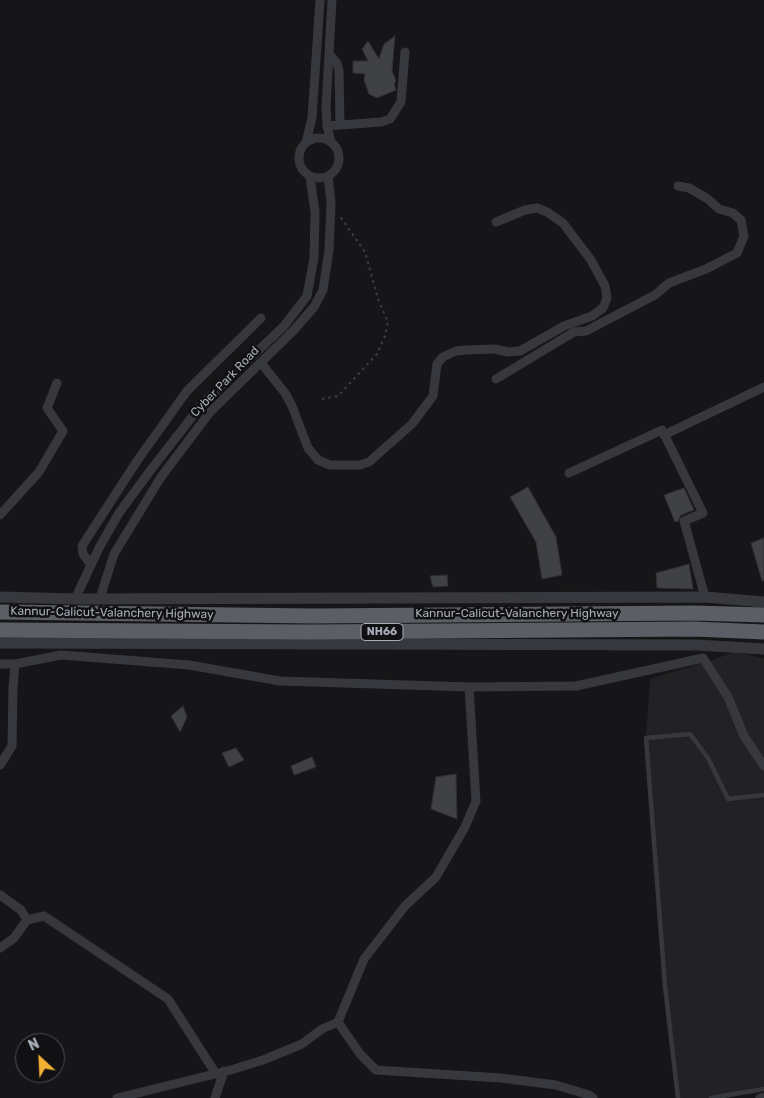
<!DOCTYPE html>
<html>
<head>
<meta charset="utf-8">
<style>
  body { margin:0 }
  #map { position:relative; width:764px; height:1098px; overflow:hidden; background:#161618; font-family:Rubik,sans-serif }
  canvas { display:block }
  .north { position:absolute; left:15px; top:1033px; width:50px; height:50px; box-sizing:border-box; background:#111113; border:1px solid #4d4f55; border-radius:50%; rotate:335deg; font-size:14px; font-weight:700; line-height:20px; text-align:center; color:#a8adb8 }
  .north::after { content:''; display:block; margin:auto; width:18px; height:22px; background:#f2b134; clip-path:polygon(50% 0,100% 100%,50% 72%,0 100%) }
</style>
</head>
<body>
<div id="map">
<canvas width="764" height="1098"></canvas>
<div class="north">N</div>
</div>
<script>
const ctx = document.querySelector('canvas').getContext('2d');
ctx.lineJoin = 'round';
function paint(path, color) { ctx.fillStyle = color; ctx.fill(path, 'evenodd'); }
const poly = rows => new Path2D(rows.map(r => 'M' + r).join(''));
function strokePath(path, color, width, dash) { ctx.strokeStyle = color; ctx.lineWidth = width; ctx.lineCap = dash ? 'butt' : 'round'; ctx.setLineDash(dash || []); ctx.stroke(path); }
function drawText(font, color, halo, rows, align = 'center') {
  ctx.font = font + ' Rubik,sans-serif'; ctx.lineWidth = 5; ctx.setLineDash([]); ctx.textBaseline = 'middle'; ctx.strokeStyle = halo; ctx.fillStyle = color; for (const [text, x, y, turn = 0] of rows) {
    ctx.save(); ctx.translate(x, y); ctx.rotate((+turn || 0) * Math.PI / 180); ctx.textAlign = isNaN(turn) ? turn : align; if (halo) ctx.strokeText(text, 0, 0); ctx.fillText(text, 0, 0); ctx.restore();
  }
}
const built = poly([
  [734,652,764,658,764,1087,708,1098,678,1098,665,986,646,738,650,679,713,660]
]);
const building = poly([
  [395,36,392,71,396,81,394,84,396,90,377,98,369,94,364,80,365,74,353,73,353,61,368,61,362,49,368,41,379,59,384,44,395,36],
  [528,487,556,537,562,575,542,579,536,542,510,497,528,487],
  [684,488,694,510,681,515,678,521,675,522,664,495,684,488],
  [764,538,764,580,762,581,751,543,764,538],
  [689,564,693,589,657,588,656,573,689,564],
  [447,575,448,586,433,587,430,576,447,575],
  [183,706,187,717,180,732,171,716,183,706],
  [236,748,244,760,229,767,222,753,236,748],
  [312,757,316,767,294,775,291,766,312,757],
  [456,774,457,819,431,809,436,777,456,774]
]);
const path = poly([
  [322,399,338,396,377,354,385,336,388,322,378,299,365,252,339,215]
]);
const service = poly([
  [678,1098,665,986,646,738,690,734,708,758,728,799,764,795],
  [711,1098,764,1089]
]);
const minor = poly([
  [329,54,337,63,339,71,340,125],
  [327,126,381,122,390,119,401,102,405,52],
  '299 158a20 20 0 1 1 40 0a20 20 0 1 1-40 0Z',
  [331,142,327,126,326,107,332,0],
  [306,143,312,118,320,0],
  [261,363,285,393,292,406,308,448,318,460,330,465,360,465,369,462,412,424,433,396,437,364,443,357,456,351,466,350,495,349,508,352,520,351,564,326,592,316,603,308,607,298,605,286,591,260,563,223,547,212,537,208,525,210,496,222],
  [496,379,574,332,586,331,655,295,669,283,706,269,737,253,744,236,741,220,733,213,719,209,708,199,689,188,678,186],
  [664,435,764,387],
  [569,473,662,430,703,513,684,521,705,597],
  [0,515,39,472,63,431,47,408,57,383],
  [91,565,83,554,82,546,137,461,187,391,261,318],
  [100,598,114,554,161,477,210,412,293,331,314,307,323,290,329,250,331,203,328,176],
  [75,599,100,546,119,513,150,471,202,404,284,326,307,296,314,258,315,212,310,177],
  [0,664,15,664,61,655,189,665,280,681,469,687,576,686,703,658,728,697,744,736,764,766],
  [0,765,12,746,13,688,15,664],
  [0,895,21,910,27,920,14,938,0,948],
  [27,920,44,916,168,999,216,1074],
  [338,1022,360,1054,376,1070,501,1078,556,1085,589,1095,593,1098],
  [117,1098,231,1070,263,1060,302,1044,322,1029,338,1022,364,959,405,906,436,877,465,827,476,801,469,687],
  [215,1098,224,1071],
  [760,1098,764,1097]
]);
const tertiary = poly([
  [0,597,75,599,705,597,764,602],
  [0,643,697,645,764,649]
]);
const trunk = poly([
  [0,612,313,616,694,613,764,615],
  [0,630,310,632,695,629,764,632]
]);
const shields = [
  [382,632,42]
];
const shieldNames = [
  ["NH66",382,632]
];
const streetNames = [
  ["Cyber Park Road",225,382,-46],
  ["Kannur-Calicut-Valanchery Highway",112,613,1],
  ["Kannur-Calicut-Valanchery Highway",517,614]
];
paint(built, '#222225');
paint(building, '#404145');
strokePath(building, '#303034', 1);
strokePath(path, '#3d3f44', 2, [2.5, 4]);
strokePath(service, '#37383d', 4.5);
strokePath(minor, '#37383d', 9);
strokePath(tertiary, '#37383d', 11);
strokePath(trunk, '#5b5e65', 15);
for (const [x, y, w] of shields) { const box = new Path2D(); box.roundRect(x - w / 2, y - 8.5, w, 17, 4); ctx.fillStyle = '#111113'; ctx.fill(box); strokePath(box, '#a8adb8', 1); }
drawText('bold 11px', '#a8adb8', null, shieldNames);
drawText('12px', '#a8adb8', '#111113', streetNames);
</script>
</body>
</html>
